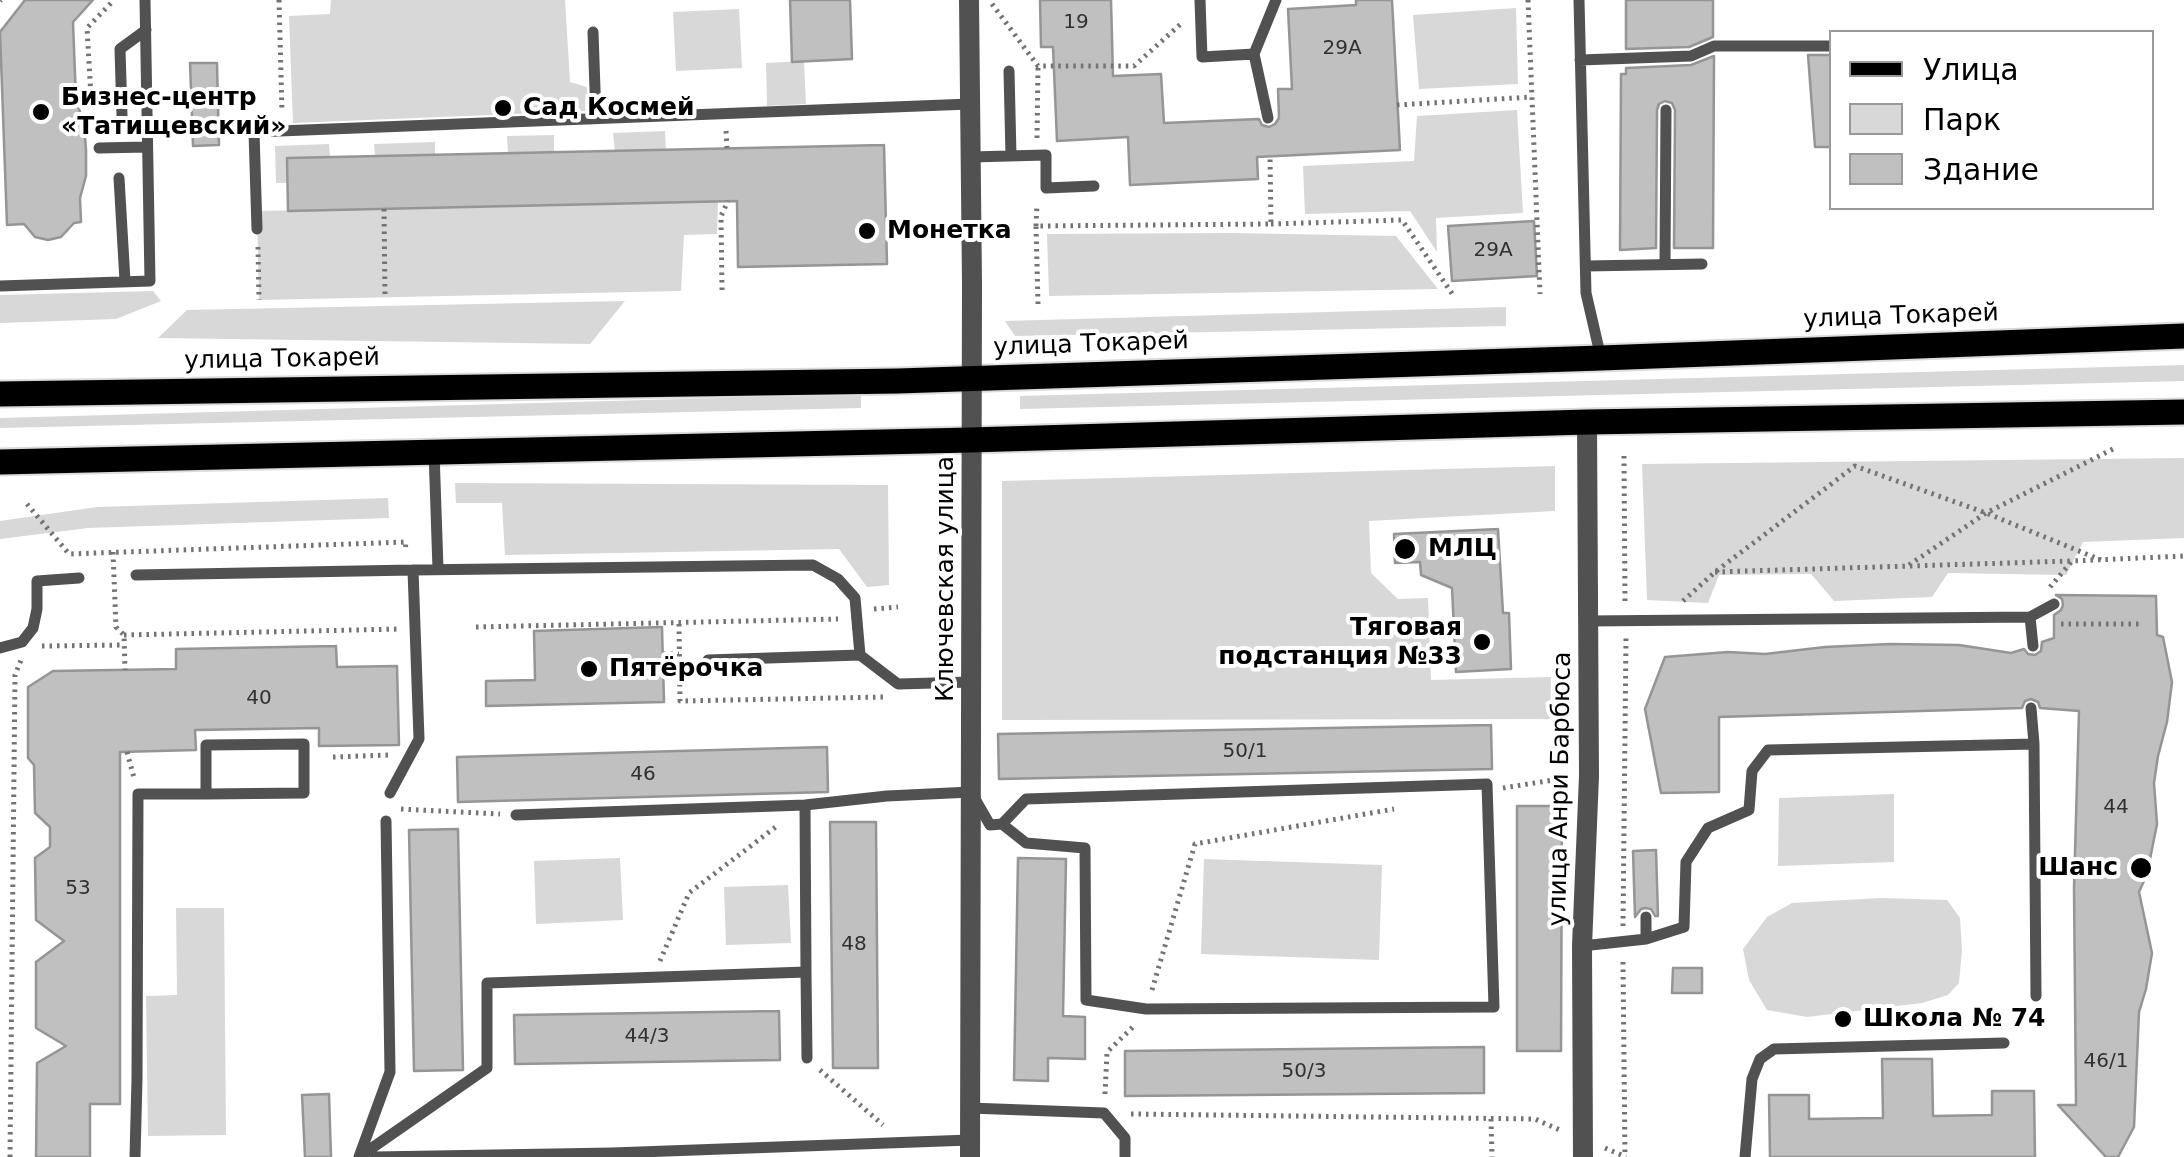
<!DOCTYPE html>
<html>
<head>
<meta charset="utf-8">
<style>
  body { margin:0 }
  #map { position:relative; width:2184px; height:1157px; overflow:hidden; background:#fff; font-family:"DejaVu Sans",sans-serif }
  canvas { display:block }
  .legend { position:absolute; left:1829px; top:30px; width:325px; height:180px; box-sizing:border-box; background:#fff; border:2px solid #999; margin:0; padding:12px 18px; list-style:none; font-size:30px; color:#000 }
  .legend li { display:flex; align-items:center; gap:20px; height:50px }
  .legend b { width:50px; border:2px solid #999 }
</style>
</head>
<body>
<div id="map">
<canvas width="2184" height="1157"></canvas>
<ul class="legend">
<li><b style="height:12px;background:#000"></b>Улица</li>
<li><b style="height:28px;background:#d8d8d8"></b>Парк</li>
<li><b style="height:28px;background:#c0c0c0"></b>Здание</li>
</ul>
</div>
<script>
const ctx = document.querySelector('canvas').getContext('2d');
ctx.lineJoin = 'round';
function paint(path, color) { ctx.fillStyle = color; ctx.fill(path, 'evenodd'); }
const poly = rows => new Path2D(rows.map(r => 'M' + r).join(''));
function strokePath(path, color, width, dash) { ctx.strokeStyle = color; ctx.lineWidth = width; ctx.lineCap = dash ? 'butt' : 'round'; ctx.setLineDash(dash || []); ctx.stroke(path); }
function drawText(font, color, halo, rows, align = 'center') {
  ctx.font = font + ' "DejaVu Sans",sans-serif'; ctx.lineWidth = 8; ctx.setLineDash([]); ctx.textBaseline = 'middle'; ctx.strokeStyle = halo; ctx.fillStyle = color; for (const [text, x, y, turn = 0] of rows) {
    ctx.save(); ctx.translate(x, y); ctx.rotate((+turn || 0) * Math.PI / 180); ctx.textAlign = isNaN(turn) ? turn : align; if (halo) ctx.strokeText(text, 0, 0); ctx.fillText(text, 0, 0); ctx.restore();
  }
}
const green = poly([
  [331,0,565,0,570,82,587,87,588,111,293,123,289,16,330,14],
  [1516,8,1518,84,1419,89,1413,15],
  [739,9,742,68,676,71,673,12],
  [804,61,806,104,767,106,766,63],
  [1517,110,1523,213,1436,218,1437,252,1410,211,1305,214,1303,166,1414,161,1417,116],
  [665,131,666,149,615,151,613,133],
  [554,135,554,152,508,153,507,136],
  [435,142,435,155,375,156,374,144],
  [329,144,330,157,287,158,287,183,276,183,275,146],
  [718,201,717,234,684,235,681,291,259,300,257,211],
  [1232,233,1396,236,1438,289,1049,296,1047,234],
  [153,291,161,301,116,319,0,323,0,295],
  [625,301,590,344,158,338,187,310],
  [1506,307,1506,326,1015,336,1005,321],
  [2184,365,2184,381,1020,409,1020,396],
  [861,394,861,408,0,428,0,418],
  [2184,458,2184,538,2083,542,2066,575,1948,573,1932,597,1834,601,1811,574,1719,575,1708,603,1647,600,1642,464],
  [1555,466,1555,511,1369,521,1371,573,1398,599,1428,598,1431,680,1551,677,1550,719,1002,720,1002,481],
  [455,483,888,485,889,585,867,587,839,549,505,555,502,503,456,503],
  [388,498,389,518,88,528,0,539,0,521,97,507],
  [1894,794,1894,862,1778,866,1779,798],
  [620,858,623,920,536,924,534,861],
  [1204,859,1382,865,1379,960,1201,954],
  [788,885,791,943,726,945,724,887],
  [1881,898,1947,900,1960,918,1962,950,1959,983,1948,995,1922,1003,1807,1017,1767,1010,1749,980,1743,949,1767,917,1792,903],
  [176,908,224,908,226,1135,148,1136,146,996,177,995]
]);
const building = poly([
  [25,0,93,0,73,22,76,100,84,124,86,150,86,176,80,198,81,222,74,223,61,237,48,240,35,237,24,224,7,225,0,32,25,0],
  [790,0,850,0,852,59,792,62,790,0],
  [1040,0,1111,0,1113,76,1161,74,1164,123,1259,119,1262,125,1269,127,1275,124,1279,118,1278,89,1292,89,1288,9,1356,5,1356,0,1392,0,1400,150,1257,157,1258,179,1130,185,1128,137,1057,141,1053,47,1041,47,1040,0],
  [1626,0,1713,0,1713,37,1689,47,1626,49,1626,0],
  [1808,55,1832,55,1832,147,1815,147,1808,55],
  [1714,56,1713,248,1674,248,1675,110,1672,103,1665,101,1659,104,1657,110,1656,248,1620,250,1621,74,1626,74,1626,68,1691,65,1714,56],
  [190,63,217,63,219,145,193,146,190,63],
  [884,145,887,264,738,267,737,201,288,211,287,158,884,145],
  [1534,221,1537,276,1452,281,1448,226,1534,221],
  [1498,529,1503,613,1509,613,1511,669,1456,672,1452,588,1421,575,1420,562,1395,563,1394,534,1498,529],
  [2056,595,2156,596,2157,635,2163,637,2172,682,2167,722,2158,756,2154,783,2157,824,2147,874,2139,892,2152,953,2146,989,2139,1012,2134,1127,2118,1157,2106,1157,2058,1105,2076,1105,2074,888,2079,711,2040,708,2038,702,2031,699,2025,701,2022,708,1719,717,1719,792,1661,793,1645,709,1665,657,1728,652,1765,654,1825,647,1890,644,1959,645,2011,653,2024,649,2028,654,2035,655,2041,651,2042,642,2054,638,2054,615,2061,610,2063,605,2062,599,2056,595],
  [662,627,664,702,486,706,486,681,535,680,534,631,662,627],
  [336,646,337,667,397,666,399,745,319,746,319,728,195,730,196,750,120,752,120,1104,90,1104,90,1157,36,1157,37,1063,66,1046,36,1028,36,962,64,941,36,920,35,858,50,847,50,827,35,813,34,765,28,758,28,687,53,671,176,669,176,649,336,646],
  [1491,725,1492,769,999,779,998,734,1491,725],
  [827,747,828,792,458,802,457,757,827,747],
  [1517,806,1562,806,1561,1051,1517,1051,1517,806],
  [830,822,876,822,878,1068,833,1068,830,822],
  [458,829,463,1070,414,1071,409,830,458,829],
  [1656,850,1658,916,1655,916,1651,909,1645,908,1641,909,1635,917,1633,851,1656,850],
  [1018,858,1066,859,1063,1016,1085,1017,1085,1059,1048,1058,1048,1081,1014,1080,1018,858],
  [1673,968,1702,968,1702,993,1672,993,1673,968],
  [779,1011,780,1060,515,1064,514,1015,779,1011],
  [1484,1047,1484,1093,1125,1096,1125,1051,1484,1047],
  [1882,1059,1932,1059,1933,1116,1992,1115,1992,1091,2034,1091,2035,1157,1770,1157,1769,1095,1809,1095,1809,1119,1883,1118,1882,1059],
  [329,1094,331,1157,305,1157,302,1095,329,1094]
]);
const path = poly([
  [279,0,282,112],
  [1528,0,1540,294],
  [0,1,1,0],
  [992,4,1038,66,1134,66,1183,22],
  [1397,105,1532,97],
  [93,131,87,28,114,0],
  [726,131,727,148],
  [1037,138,1038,66],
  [384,209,385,297],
  [1271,224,1402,220,1453,295],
  [1036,226,1037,204],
  [258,247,259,300],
  [722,290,721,216,728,201],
  [1038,304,1036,226,1271,224,1270,157],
  [1624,456,1625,603],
  [27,504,69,554,406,542,405,551],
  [113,552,116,627,124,635,125,670],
  [1909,565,1986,513,2115,448],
  [1715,572,2072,561],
  [2050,587,2072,561,2184,556],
  [1683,601,1715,572,1855,466,1986,513,2101,560],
  [874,609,898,607],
  [679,624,680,701,884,697],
  [2061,624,2143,624],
  [476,627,838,619],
  [124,635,400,629],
  [42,646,124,645],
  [663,654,679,654],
  [127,752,134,778],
  [333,757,390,755],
  [1503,788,1566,778],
  [401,809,500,814],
  [1623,926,1626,637],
  [660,961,689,893,777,826],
  [1623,962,1625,1156],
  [1152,990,1195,844,1394,809],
  [820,1070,883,1125],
  [1105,1094,1107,1052,1134,1026],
  [1131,1114,1535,1119,1562,1131],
  [1491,1119,1492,1157],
  [1605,1148,1626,1157],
  [10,1157,15,675,21,660]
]);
const service = poly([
  [1200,0,1202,57,1254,54,1276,0],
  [1579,0,1586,293,1601,358],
  [593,32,596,118],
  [1254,54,1268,118],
  [1580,60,1691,56,1714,46,1832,46],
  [1009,71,1011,156],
  [122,116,120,49,146,30],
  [99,148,147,147],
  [971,157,1046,155,1046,188,1094,186],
  [119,178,125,281],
  [257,229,254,132,970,104],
  [1665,264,1666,110],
  [1586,266,1702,264],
  [0,286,150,281,145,0],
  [434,451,438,569],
  [136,575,413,570],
  [2030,617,2033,646],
  [1588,621,2030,617,2054,604],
  [0,648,22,642,33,628,37,609,37,581,79,578],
  [708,660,860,655],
  [2031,708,2034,744],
  [390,793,419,739,413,570,813,565,838,579,855,598,860,655,898,684,971,682],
  [516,815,805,805,887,796,971,792,990,825,1002,824,1026,799,1487,784,1494,1007,1146,1009,1086,1000,1085,848,1026,843,1002,824],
  [1646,917,1646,939],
  [1582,946,1646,939,1684,927,1686,862,1708,828,1749,810,1752,771,1768,750,2034,744,2036,996],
  [806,972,807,1058],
  [970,1108,1104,1113,1125,1138,1125,1157],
  [135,1157,137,1079,138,794,206,794,304,793,304,744,206,745,206,794],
  [359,1157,487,1068,487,983,806,972,805,805],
  [359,1157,390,1072,386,821],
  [375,1157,612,1153,970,1140],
  [1745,1157,1752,1079,1760,1059,1774,1049,2004,1043]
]);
const minor = poly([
  [969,0,972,284,970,1157],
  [1583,1157,1582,946,1589,776,1587,422]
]);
const primary = poly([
  [0,394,898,381,1601,358,2184,336],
  [0,462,970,440,1587,422,2184,412]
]);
const markers = [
  [503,108,10,"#000"],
  [41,112,10,"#000"],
  [867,231,10,"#000"],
  [1405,549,12,"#000"],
  [1482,642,10,"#000"],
  [589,669,10,"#000"],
  [2141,868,12,"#000"],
  [1843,1019,10,"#000"]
];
const numberNames = [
  ["19",1076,23],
  ["29А",1342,49],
  ["29А",1493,251],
  ["40",259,699],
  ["50/1",1245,752],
  ["46",643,775],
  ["44",2116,808],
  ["53",78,889],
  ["48",854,945],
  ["44/3",647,1037],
  ["46/1",2106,1062],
  ["50/3",1304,1072]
];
const poiNames = [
  ["Бизнес-центр",61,98],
  ["«Татищевский»",61,127],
  ["Сад Космей",523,108],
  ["Монетка",887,231],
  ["МЛЦ",1428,549],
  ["Тяговая",1462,628,"right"],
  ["подстанция №33",1462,657,"right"],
  ["Пятёрочка",609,669],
  ["Шанс",2118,868,"right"],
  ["Школа № 74",1863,1019]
];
const streetNames = [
  ["улица Токарей",1901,317,-2],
  ["улица Токарей",1091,345,-2],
  ["улица Токарей",282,360,-1],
  ["Ключевская улица",946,579,-90],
  ["улица Анри Барбюса",1561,789,-89]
];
paint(green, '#d8d8d8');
paint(building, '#c0c0c0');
strokePath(building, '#959595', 2.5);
strokePath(primary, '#dbdbdb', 29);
strokePath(path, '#737373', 5, [2.5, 5]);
strokePath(service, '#515151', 11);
strokePath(minor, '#515151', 20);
strokePath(primary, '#000', 25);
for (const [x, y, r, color] of markers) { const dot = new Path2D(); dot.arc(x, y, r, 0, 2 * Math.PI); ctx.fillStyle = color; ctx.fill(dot); strokePath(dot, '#fff', 4); }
drawText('20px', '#303030', null, numberNames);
drawText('bold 25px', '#000', '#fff', poiNames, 'left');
drawText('25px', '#000', '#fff', streetNames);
</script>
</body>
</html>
